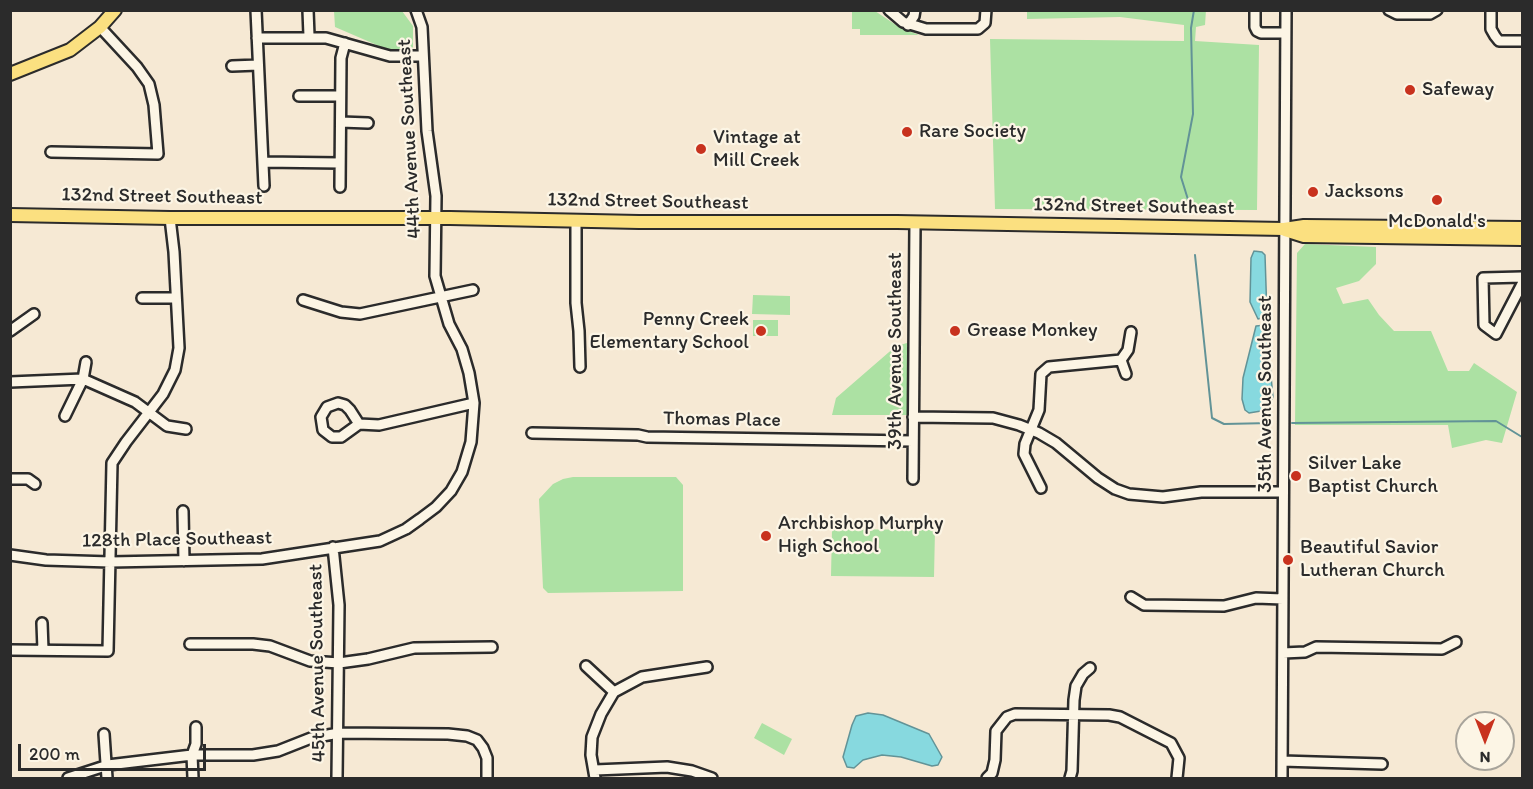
<!DOCTYPE html>
<html>
<head>
<meta charset="utf-8">
<style>
  body { margin:0 }
  #map { position:relative; width:1533px; height:789px; overflow:hidden; background:#f6e9d4; font-family:Itim,sans-serif }
  canvas { display:block }
  .frame { position:absolute; inset:0; border:12px solid #2b2b2b; pointer-events:none }
  .north { position:absolute; left:1455px; top:711px; width:60px; height:60px; box-sizing:border-box; background:#fcf5e5; border:2px solid #a8a49b; border-radius:50%; rotate:180deg; font-size:16px; font-weight:700; line-height:24px; text-align:center; color:#2b2b2b }
  .north::after { content:''; display:block; margin:auto; width:21px; height:27px; background:#c8321e; clip-path:polygon(50% 0,100% 100%,50% 72%,0 100%) }
  .scale { position:absolute; left:18px; top:744px; width:188px; height:27px; box-sizing:border-box; border:3px solid #2b2b2b; border-top:0; padding-left:8px; font-size:18px; line-height:21px; white-space:nowrap; color:#2b2b2b; -webkit-text-stroke:4px #fcf5e5; paint-order:stroke }
</style>
</head>
<body>
<div id="map">
<canvas width="1533" height="789"></canvas>
<div class="frame"></div>
<div class="north">N</div>
<div class="scale">200 m</div>
</div>
<script>
const ctx = document.querySelector('canvas').getContext('2d');
ctx.lineJoin = 'round';
function paint(path, color) { ctx.fillStyle = color; ctx.fill(path, 'evenodd'); }
const poly = rows => new Path2D(rows.map(r => 'M' + r).join(''));
function strokePath(path, color, width, dash) { ctx.strokeStyle = color; ctx.lineWidth = width; ctx.lineCap = dash ? 'butt' : 'round'; ctx.setLineDash(dash || []); ctx.stroke(path); }
function drawText(font, color, halo, rows, align = 'center') {
  ctx.font = font + ' Itim,sans-serif'; ctx.lineWidth = 4.5; ctx.setLineDash([]); ctx.textBaseline = 'middle'; ctx.strokeStyle = halo; ctx.fillStyle = color; for (const [text, x, y, turn = 0] of rows) {
    ctx.save(); ctx.translate(x, y); ctx.rotate((+turn || 0) * Math.PI / 180); ctx.textAlign = isNaN(turn) ? turn : align; if (halo) ctx.strokeText(text, 0, 0); ctx.fillText(text, 0, 0); ctx.restore();
  }
}
const green = poly([
  [1206,10,1205,25,1196,27,1195,41,1259,45,1257,210,995,209,990,39,1184,41,1184,25,1120,17,1027,19,1027,11],
  [334,11,402,11,413,26,413,47,408,51,386,49,335,27],
  [852,11,875,11,899,27,919,35,860,35,860,29,852,29],
  [1305,244,1376,247,1376,264,1359,281,1336,288,1343,304,1368,299,1379,315,1394,331,1431,331,1448,371,1469,371,1474,363,1517,392,1502,443,1486,440,1452,448,1448,425,1295,425,1297,253],
  [753,295,790,296,790,315,752,314],
  [753,320,778,320,778,336,753,336],
  [907,343,907,415,832,415,836,398,896,346],
  [573,477,676,477,683,485,683,591,548,593,543,588,539,499,553,484,563,479],
  [832,529,935,530,934,577,831,576],
  [762,723,792,739,784,755,754,738]
]);
const water = poly([
  [1254,251,1262,252,1265,255,1267,316,1258,319,1250,302,1251,258,1254,251],
  [1266,325,1273,397,1267,410,1249,413,1245,410,1242,399,1243,378,1256,326,1266,325],
  [868,713,883,715,929,734,942,757,938,765,932,766,901,757,882,755,863,760,854,768,847,767,843,757,852,725,856,716,868,713]
]);
const stream = poly([
  [1190,213,1190,206,1181,177,1193,114,1191,28,1194,10],
  [1195,255,1212,418,1224,424,1271,423],
  [1292,423,1496,421,1522,437]
]);
const minor = poly([
  [256,10,264,186],
  [308,10,309,36],
  [889,10,903,22,926,29,978,29,985,23,986,10],
  [1255,10,1255,27,1257,31,1261,33,1285,33],
  [1389,10,1397,14,1430,14,1437,10],
  [1491,10,1491,29,1495,36,1499,41,1522,41],
  [908,25,914,16,915,10],
  [257,38,326,38,390,56,423,56],
  [232,66,258,65],
  [299,96,340,96],
  [341,122,368,123],
  [51,152,158,154,154,105,149,84,137,67,100,27],
  [263,162,340,163],
  [340,187,341,58,345,43],
  [576,221,576,303,579,331,580,367],
  [1522,277,1483,278,1484,325,1496,334,1522,284],
  [142,298,176,298],
  [303,300,341,312,360,314,473,290],
  [10,331,34,314],
  [1121,360,1128,350,1131,332],
  [1121,360,1126,374],
  [10,382,83,379,135,402,167,426,186,429],
  [65,416,83,379,86,362],
  [913,417,993,418,1019,425,1039,433,1056,443,1098,478,1115,489,1129,494,1163,497,1201,492,1283,492],
  [359,424,341,437,332,437,323,430,321,417,327,407,338,403,345,405,350,410,359,424,379,425,474,403],
  [532,433,638,435,647,437,913,441],
  [10,479,28,479,35,484],
  [913,479,915,223],
  [1041,488,1024,454,1025,444,1039,410,1041,374,1049,367,1121,360],
  [183,511,184,561],
  [333,547,339,605,337,778],
  [10,555,46,560,110,562,262,559,380,541,406,529,420,519,436,507,451,491,462,472,471,442,474,403,469,373,462,349,449,324,435,276,436,196,427,131,422,27,416,10],
  [1131,597,1144,605,1224,606,1256,598,1283,599],
  [42,623,43,650],
  [190,644,253,644,270,646,310,661,339,663,368,659,414,648,492,647],
  [10,650,108,651,112,463,126,442,163,394,175,370,179,348,174,252,170,218],
  [1283,653,1305,652,1316,647,1442,649,1456,642],
  [586,666,614,692,601,714,592,737,591,755,595,778],
  [614,692,642,677,707,667],
  [104,734,107,778],
  [1282,761,1382,764],
  [595,770,667,767,692,771,712,778],
  [68,778,108,765,192,755,253,755,278,751,311,738,339,733,448,734,467,736,477,740,483,748,487,758,487,778],
  [193,778,192,755,196,744,196,727],
  [987,778,992,773,995,760,996,731,1007,717,1015,714,1109,715,1120,717,1171,743,1179,758,1177,778],
  [1070,778,1072,771,1074,700,1076,686,1083,674,1090,668],
  [1282,778,1286,10]
]);
const major = poly([
  [10,74,70,50,100,27,115,10],
  [10,215,170,218,450,218,639,222,897,222,1284,229,1304,226,1522,228],
  [1285,230,1304,236,1522,239]
]);
const markers = [
  [1410,90,6,"#c8321e"],
  [907,132,6,"#c8321e"],
  [701,149,6,"#c8321e"],
  [1313,192,6,"#c8321e"],
  [1437,200,6,"#c8321e"],
  [761,331,6,"#c8321e"],
  [955,331,6,"#c8321e"],
  [1296,476,6,"#c8321e"],
  [766,536,6,"#c8321e"],
  [1288,560,6,"#c8321e"]
];
const poiNames = [
  ["Safeway",1422,90],
  ["Rare Society",919,132],
  ["Vintage at",713,138],
  ["Mill Creek",713,161],
  ["Jacksons",1325,192],
  ["McDonald's",1437,222,"center"],
  ["Penny Creek",749,320,"right"],
  ["Elementary School",749,343,"right"],
  ["Grease Monkey",967,331],
  ["Silver Lake",1308,464],
  ["Baptist Church",1308,487],
  ["Archbishop Murphy",778,524],
  ["High School",778,547],
  ["Beautiful Savior",1300,548],
  ["Lutheran Church",1300,571]
];
const streetNames = [
  ["44th Avenue Southeast",410,139,-93],
  ["132nd Street Southeast",162,197,1],
  ["132nd Street Southeast",648,202,1],
  ["132nd Street Southeast",1134,207,1],
  ["39th Avenue Southeast",896,351,-90],
  ["35th Avenue Southeast",1266,394,-90],
  ["Thomas Place",722,420,1],
  ["128th Place Southeast",177,540,-1],
  ["45th Avenue Southeast",318,663,-91]
];
paint(green, '#ace1a3');
paint(water, '#87d9df');
strokePath(water, '#629397', 1.5);
strokePath(stream, '#629397', 2);
strokePath(minor, '#2b2b2b', 14);
strokePath(major, '#2b2b2b', 16);
strokePath(minor, '#fcf5e5', 9);
strokePath(major, '#fbe080', 12);
for (const [x, y, r, color] of markers) { const dot = new Path2D(); dot.arc(x, y, r, 0, 2 * Math.PI); ctx.fillStyle = color; ctx.fill(dot); strokePath(dot, '#fcf5e5', 2); }
drawText('20px', '#2b2b2b', '#fcf5e5', poiNames, 'left');
drawText('20px', '#2b2b2b', '#fcf5e5', streetNames);
</script>
</body>
</html>
